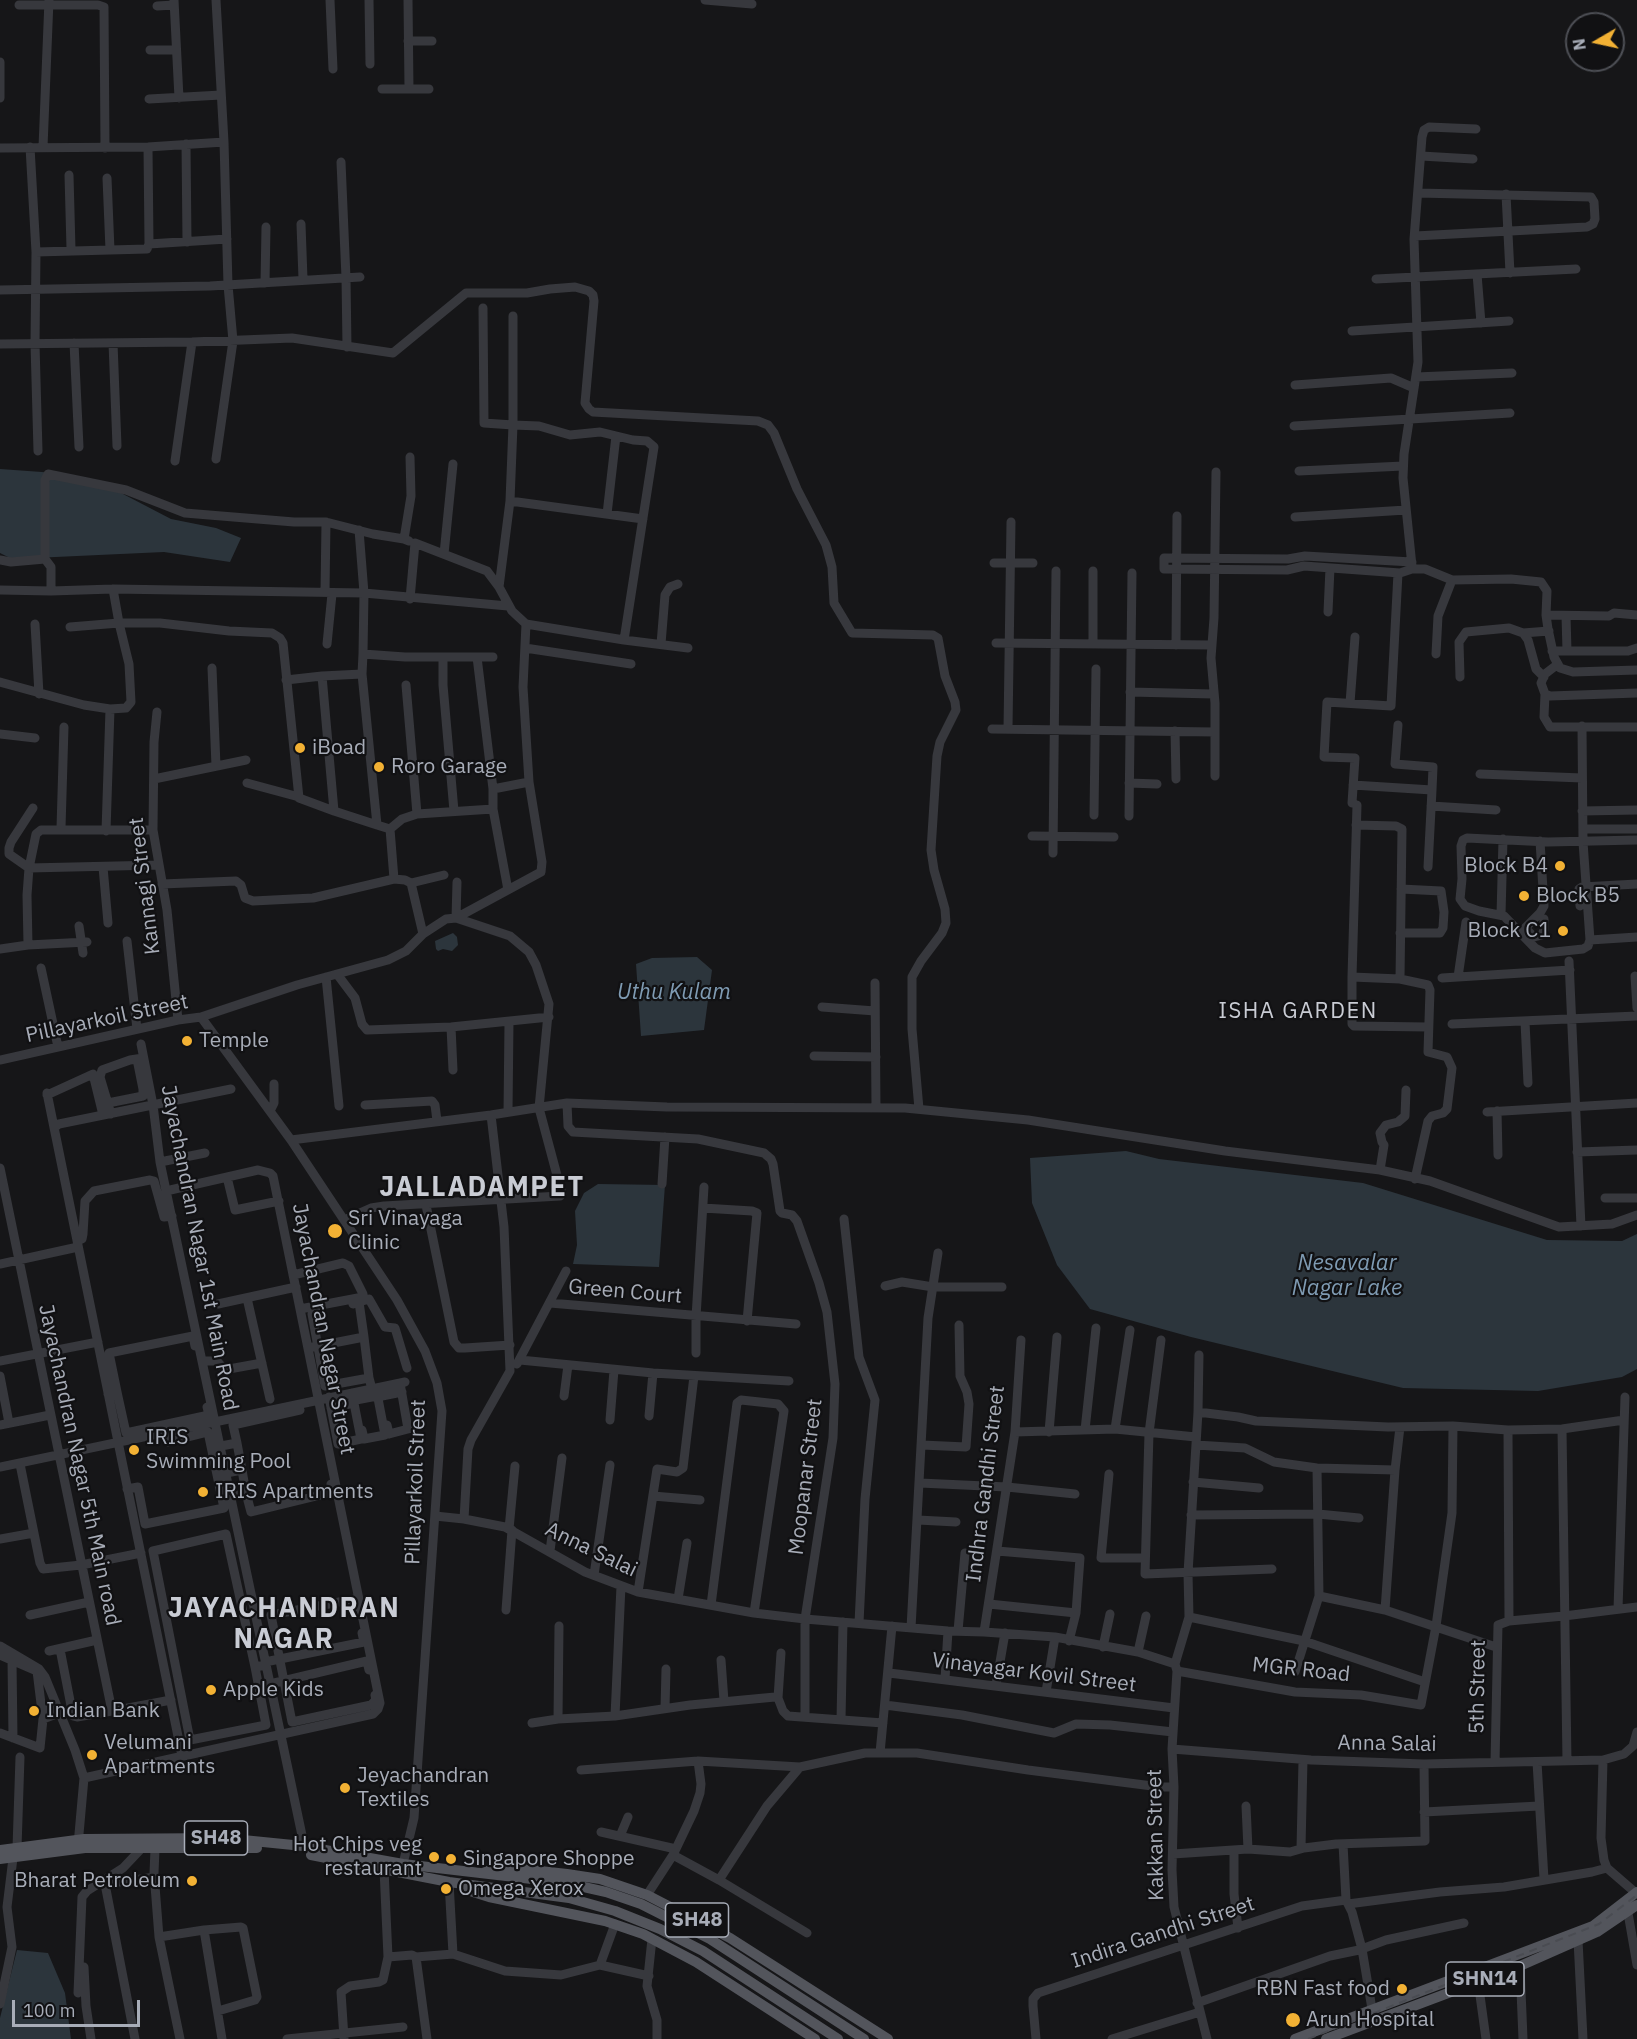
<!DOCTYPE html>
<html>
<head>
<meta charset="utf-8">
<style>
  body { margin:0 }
  #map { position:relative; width:1637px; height:2039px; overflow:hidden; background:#161618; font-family:"IBM Plex Sans",sans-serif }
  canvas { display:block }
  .north { position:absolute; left:1565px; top:12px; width:60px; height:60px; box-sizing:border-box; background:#111113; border:2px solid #4d4f55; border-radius:50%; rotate:261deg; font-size:16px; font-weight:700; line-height:24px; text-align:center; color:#a8adb8 }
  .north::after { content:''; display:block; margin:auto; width:21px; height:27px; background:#f2b134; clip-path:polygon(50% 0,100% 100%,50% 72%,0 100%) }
  .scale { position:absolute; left:12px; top:2000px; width:128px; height:27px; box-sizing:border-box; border:3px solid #a8adb8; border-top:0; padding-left:8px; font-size:18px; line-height:21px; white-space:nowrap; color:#a8adb8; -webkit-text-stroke:4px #111113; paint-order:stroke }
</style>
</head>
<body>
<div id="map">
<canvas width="1637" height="2039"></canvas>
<div class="north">N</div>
<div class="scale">100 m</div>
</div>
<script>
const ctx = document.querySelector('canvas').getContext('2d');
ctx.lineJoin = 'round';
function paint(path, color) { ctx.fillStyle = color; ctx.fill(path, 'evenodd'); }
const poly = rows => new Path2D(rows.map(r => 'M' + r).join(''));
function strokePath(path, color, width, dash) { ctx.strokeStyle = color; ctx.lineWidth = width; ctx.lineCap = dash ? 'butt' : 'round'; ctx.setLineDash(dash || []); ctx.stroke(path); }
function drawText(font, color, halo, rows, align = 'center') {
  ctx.font = font + ' "IBM Plex Sans",sans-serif'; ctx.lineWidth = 4.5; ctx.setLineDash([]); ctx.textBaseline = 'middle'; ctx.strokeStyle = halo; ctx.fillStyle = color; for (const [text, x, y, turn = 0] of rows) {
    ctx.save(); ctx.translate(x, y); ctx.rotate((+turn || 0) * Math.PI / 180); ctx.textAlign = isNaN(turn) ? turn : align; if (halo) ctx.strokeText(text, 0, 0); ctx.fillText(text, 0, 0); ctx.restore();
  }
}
const water = poly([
  [0,469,56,473,100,482,171,519,216,528,241,538,230,562,164,552,12,559,0,553],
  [453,933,457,937,458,945,452,951,443,949,438,951,436,949,435,941],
  [697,957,712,970,704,1030,641,1036,636,964,652,958],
  [1126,1151,1159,1159,1363,1183,1547,1240,1622,1241,1637,1234,1637,1369,1622,1377,1538,1391,1403,1388,1191,1337,1090,1309,1057,1265,1032,1203,1030,1158],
  [598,1184,665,1185,659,1267,573,1264,577,1245,575,1211,584,1193],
  [17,1950,48,1953,65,1993,71,2039,0,2039,0,2018]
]);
const minor = poly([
  [174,0,179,98],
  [216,0,224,142,228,285,233,341,216,459],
  [330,0,333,69],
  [369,0,370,64],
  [408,0,409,89],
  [705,0,752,4],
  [19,5,98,5,104,7,105,148],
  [157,6,174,5],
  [408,41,432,41],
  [150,50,176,50],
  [0,62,0,98],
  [382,89,429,89],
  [149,99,221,95],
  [186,144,187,242],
  [30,147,36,252,35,344,38,451],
  [43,147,49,0],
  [0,148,148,147,224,142],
  [1421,156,1473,159],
  [341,162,346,278,347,347],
  [69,175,71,249],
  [107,178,110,250],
  [1506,194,1510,273],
  [301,224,303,279],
  [1415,236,1587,227,1593,224,1595,219,1594,202,1591,197,1418,193],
  [149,244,227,239],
  [36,252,147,249,149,244,148,147],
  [1477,274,1481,323],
  [1376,279,1576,269],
  [265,283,266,227],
  [0,290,210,286,360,277],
  [483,308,484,423,513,425,510,501,499,587,512,611,526,624,624,640,654,447,647,441,633,440,600,432,570,435,539,426,513,425,513,316],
  [1352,331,1509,321],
  [74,343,79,447],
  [113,343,117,446],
  [0,344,192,342,292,338,393,353,466,293,527,293,550,289,575,287,589,291,593,295,594,301,585,403,589,409,593,412,758,421,768,425,774,433,797,489,826,545,832,567,834,603,852,633,933,635,938,638,945,676,955,702,956,710,940,742,937,756,931,850,934,870,945,909,946,923,942,933,921,961,912,977,912,1029,919,1109],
  [1416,377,1512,373],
  [1295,385,1391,378,1414,388],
  [1294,426,1510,413],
  [175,461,192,342],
  [1299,471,1403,466],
  [510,501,643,519],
  [607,514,616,436],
  [1295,517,1406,510],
  [409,541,404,539,411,496,410,457],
  [444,554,453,464],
  [45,559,51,567,51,591],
  [0,560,11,562,45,559,45,480,48,474,126,490,185,513,294,522,326,522,373,534,404,539],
  [1412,562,1305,556,1288,559,1164,558,1164,569,1287,570,1304,566,1400,573,1412,569,1425,569,1452,580],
  [994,563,1033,563],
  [1412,566,1403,478,1404,454,1418,362,1414,239,1422,137,1424,130,1429,127,1476,129],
  [0,590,51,591,113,589],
  [325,592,326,522],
  [410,599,415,543,487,571,499,587],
  [1328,612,1330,568],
  [1546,615,1609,616,1614,613,1637,615],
  [1566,616,1567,651],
  [35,624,39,694],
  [70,627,119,623,113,589,364,593,359,530],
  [1523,633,1549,631],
  [624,640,688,648],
  [996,643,1212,645],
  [327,644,332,594],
  [661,644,665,595,670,587,678,584],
  [1093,644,1093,571],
  [1176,645,1177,516],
  [525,648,631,664],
  [1552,651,1628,651,1637,648],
  [363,654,364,593,508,606],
  [1436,654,1438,616,1452,580,1511,579,1541,582,1547,591,1546,615,1548,629,1554,657,1560,668,1573,672,1637,670],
  [443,657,443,685,454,811],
  [477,657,493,789],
  [1558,664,1545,674,1541,683,1545,694,1550,696,1637,693],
  [212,668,216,766],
  [362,674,363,654,405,657,493,657],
  [1460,677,1459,642,1466,632,1509,628,1523,633,1528,640,1536,669,1544,677],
  [286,680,322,676],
  [0,682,84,705,110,709,126,708,131,702,129,664,119,623,160,623,229,631,272,633,280,638,283,643,299,798,334,811],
  [406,685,417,814],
  [1130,692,1213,694],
  [1545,694,1544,717,1550,727,1637,727],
  [1350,703,1355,637],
  [157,712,154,742,153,830,167,910,178,1020],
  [1398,725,1395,764,1433,767,1432,790],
  [1582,726,1583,842,1590,940],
  [992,729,1215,732],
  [1008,729,1011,522],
  [1175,731,1176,779],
  [0,734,35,738],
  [1480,774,1582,778],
  [1215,776,1215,703,1211,658,1214,618,1216,472],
  [154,779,246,760],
  [247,783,299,797],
  [1129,783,1157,784],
  [1353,785,1432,790,1428,867],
  [1352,803,1355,758,1324,757,1327,702,1391,706,1398,573],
  [1357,805,1352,977,1352,1024,1354,1026,1428,1027],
  [1431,806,1496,810],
  [33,808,11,842,9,848,9,854,29,868,159,865],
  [1582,811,1637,810],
  [1094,815,1096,669],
  [1129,816,1132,573],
  [377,825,362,674,322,676,334,811,377,825,390,829],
  [1356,825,1396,826,1402,829,1400,979,1428,985,1430,990,1428,1052,1447,1057,1452,1068,1447,1109,1443,1113,1432,1116,1428,1121,1415,1179],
  [61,828,64,727],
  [1583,829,1637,829],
  [106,831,110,709],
  [1032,836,1114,837],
  [1637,840,1548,842,1467,838,1463,840,1461,846,1462,879,1460,899,1465,906,1479,911,1504,916,1535,948,1545,953,1583,949,1588,946,1590,940,1637,937],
  [1053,853,1056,571],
  [103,867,108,923],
  [411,883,444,875],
  [162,884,236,881,241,885,245,898,253,901,313,898,394,879],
  [508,890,493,809,493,789,529,782,523,687,526,624],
  [1580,906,1579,889,1582,887,1637,884],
  [1501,915,1503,839],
  [456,918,457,882],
  [79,926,83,953],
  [1525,928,1534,937,1542,935,1544,930,1544,919],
  [1400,933,1440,933,1443,928,1444,912,1441,891,1401,889],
  [1520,933,1540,913,1544,906,1540,841],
  [423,934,411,883,405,880,394,879,390,829,402,819,417,814,493,809],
  [127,941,137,1029],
  [28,945,87,942],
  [0,949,28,945,27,895,29,868,36,834,41,830,153,830],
  [1569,961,1581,1226],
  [41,968,58,1047],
  [337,974,355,998,362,1024,367,1030,451,1027,549,1017],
  [1635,976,1637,1008],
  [326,977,339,1106],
  [1352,977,1400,979],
  [1458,977,1466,922],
  [1442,978,1570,970],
  [875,983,876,1108],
  [822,1007,875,1011],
  [201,1017,297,985,388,960,406,951,423,934,446,919,456,918,541,872,542,862,529,782],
  [1525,1022,1528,1083],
  [1452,1024,1637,1016],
  [451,1027,453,1070],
  [141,1044,153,1105,160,1162,303,1840,303,1846],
  [814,1056,876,1057],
  [0,1060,178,1020,201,1017,291,1140,397,1300,425,1351,437,1383,442,1411,414,1818,403,1864],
  [47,1093,182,1756],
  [47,1095,93,1074,103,1115],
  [108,1103,143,1096,143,1089,137,1059],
  [567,1103,568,1126,573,1132,698,1139,764,1153,771,1159,773,1164,780,1211,782,1213,792,1215,797,1221,819,1283,827,1312,835,1384,833,1438,805,1619,805,1717],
  [365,1105,432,1101,435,1105,437,1121],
  [270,1111,274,1103,274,1084],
  [1497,1111,1498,1155],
  [508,1112,509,1022],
  [1487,1112,1637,1103],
  [111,1114,100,1077,102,1070,130,1060,143,1058],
  [54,1128,59,1124,231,1089],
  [291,1140,491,1115,567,1103,667,1107,905,1108,1028,1120,1225,1151,1380,1170,1430,1181,1559,1227,1612,1224,1637,1215],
  [1577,1152,1637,1150],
  [160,1162,205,1153],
  [0,1168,112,1711,171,1700],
  [1380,1170,1384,1145,1382,1142,1380,1133,1386,1125,1398,1122,1405,1116,1406,1090],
  [227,1177,235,1210,279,1201],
  [662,1184,665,1137],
  [1605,1198,1637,1198],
  [426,1205,454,1342,459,1348,465,1348,510,1345],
  [703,1208,752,1211,757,1213,747,1321],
  [844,1219,859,1357,875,1400,865,1499,859,1623],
  [344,1220,371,1208,384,1206,560,1196,562,1194,539,1108,549,1004,536,965,529,952,510,936,456,918],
  [77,1240,82,1239,83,1234,85,1201,94,1191,150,1180,154,1181,164,1217,172,1216],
  [0,1264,78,1247],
  [293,1275,343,1263,349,1266,363,1294,363,1297,300,1309],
  [885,1286,902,1282,933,1287,1002,1287],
  [247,1298,270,1399],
  [359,1302,369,1299,385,1327,395,1328,407,1368],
  [550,1303,796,1324],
  [218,1304,296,1287],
  [353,1304,359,1302,364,1337],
  [312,1314,325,1386,369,1378,372,1389],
  [1161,1340,1149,1433,1145,1574,1272,1569],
  [313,1347,364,1337,369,1378],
  [696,1353,696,1317,704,1187],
  [1199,1355,1198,1412,1188,1573,1189,1617,1175,1664,1177,1671,1172,1749,1174,1787,1172,1870,1174,1907,1207,2039],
  [520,1360,653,1373,789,1381],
  [0,1361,98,1342],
  [202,1361,217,1361,222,1367,229,1369,262,1363],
  [517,1364,566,1271],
  [0,1376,9,1423],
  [117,1392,126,1433,209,1415,207,1407],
  [108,1394,117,1392,109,1353,193,1336,195,1346],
  [382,1396,402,1392],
  [564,1396,568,1365],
  [329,1397,338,1444,361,1439,352,1393],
  [356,1400,377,1396],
  [331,1408,354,1403],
  [1198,1412,1238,1417,1256,1421,1388,1427,1453,1426,1508,1430,1562,1429,1624,1420],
  [649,1416,653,1373],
  [610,1420,614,1370],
  [0,1425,50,1415],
  [387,1425,389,1434,408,1429,400,1383],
  [1115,1429,1130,1330],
  [1562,1429,1567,1761],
  [362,1430,364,1439,385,1435,376,1388],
  [1085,1430,1096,1328],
  [1508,1430,1509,1621],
  [1015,1432,1115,1429,1196,1437],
  [1049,1432,1057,1337],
  [237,1443,242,1470],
  [922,1445,966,1447,969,1404,967,1392,960,1376,959,1325],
  [1196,1445,1245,1448,1274,1462,1317,1468,1395,1470],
  [221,1446,237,1443,233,1425,300,1410],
  [20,1464,40,1563,43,1569,81,1565,141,1553],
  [0,1467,405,1382],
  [226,1473,242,1470,246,1493,231,1497],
  [1109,1474,1101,1558,1145,1558],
  [1193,1482,1259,1488],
  [920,1483,1007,1487,1075,1494],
  [127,1489,138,1487,145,1524,224,1508,208,1432,168,1442,166,1432],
  [246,1493,251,1512,333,1492,331,1484],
  [653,1496,700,1500],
  [1191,1515,1318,1514,1359,1518],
  [435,1516,464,1519,505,1527,585,1572,638,1592,754,1613,805,1619,948,1631,984,1632,1055,1637,1138,1652,1175,1664],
  [464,1519,468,1449,471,1440,510,1371,504,1227,491,1115],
  [918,1520,956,1522],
  [509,1529,515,1466],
  [0,1539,34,1533],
  [550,1551,562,1458],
  [997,1551,1080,1558,1076,1613,1069,1641],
  [594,1575,610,1465],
  [638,1592,657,1469,677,1472,683,1468,694,1376],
  [1319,1596,1385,1610,1496,1647],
  [678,1599,687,1543],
  [989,1604,1076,1613],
  [711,1605,737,1403,741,1400,778,1404,784,1411,754,1613],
  [357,1607,355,1599,271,1615,292,1722,371,1705,376,1700,375,1695],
  [1618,1609,1625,1397],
  [506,1610,512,1530],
  [1385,1610,1395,1470,1400,1427],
  [30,1615,89,1602],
  [1189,1617,1304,1641,1425,1682],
  [911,1628,928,1318,938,1253],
  [958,1631,965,1553],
  [984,1632,1015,1432,1021,1340],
  [0,1646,39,1669,45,1677,75,1750,84,1778,78,1845],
  [1103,1647,1110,1614],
  [60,1649,73,1716,77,1717,112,1711],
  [49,1651,97,1640],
  [1138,1652,1146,1616],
  [0,1655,37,1671,42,1712,56,1706],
  [12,1660,13,1738],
  [721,1660,724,1701],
  [265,1662,364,1642,362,1633],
  [255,1667,226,1534,153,1551,190,1740,266,1725,255,1667,266,1665],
  [1177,1671,1295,1692,1361,1695,1421,1705,1436,1626,1452,1513,1453,1426],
  [1295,1672,1319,1596,1317,1468],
  [889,1673,1174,1708],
  [945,1679,948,1631],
  [270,1684,367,1661,369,1670],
  [996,1685,1005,1633],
  [1046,1692,1055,1637],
  [778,1698,781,1653],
  [885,1705,962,1715,1054,1733,1076,1724,1110,1725,1173,1732],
  [665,1708,666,1669],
  [615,1716,621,1586],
  [558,1719,559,1626],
  [841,1720,843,1622],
  [532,1723,558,1719,615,1716,690,1705,775,1697,778,1698,783,1711,788,1716,883,1723],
  [0,1733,40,1748,43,1719,59,1713],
  [1172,1749,1311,1760,1424,1764,1603,1760,1624,1754,1633,1746,1637,1732],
  [880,1753,892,1626],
  [1603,1760,1601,1838,1604,1860,1607,1868,1636,1893],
  [1495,1762,1498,1625,1509,1621,1564,1616,1637,1607],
  [1537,1762,1544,1879],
  [581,1770,698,1761,800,1767],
  [84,1778,373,1714,378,1709,380,1703,273,1176,270,1173,258,1170,166,1191],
  [1246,1806,1248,1849],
  [1424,1812,1539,1806],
  [601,1832,676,1849],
  [620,1836,628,1817],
  [1343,1844,1346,1900,1352,1912,1362,1949,1372,2009],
  [17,1848,20,1757],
  [1301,1848,1303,1760],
  [155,1849,154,1873,159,1937,180,2039],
  [1234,1851,1234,1894,1238,1928],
  [1173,1854,1248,1849,1290,1852,1304,1848,1336,1844,1425,1841,1424,1764],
  [673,1855,694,1811,700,1793,701,1784,698,1761],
  [384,1869,388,1957,412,1955,416,1957,427,2039],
  [719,1880,807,1933],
  [449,1882,453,1954,505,1971,561,1975,600,1965,649,1976],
  [647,1895,673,1855,719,1880,767,1806,800,1767,865,1753,917,1753,1028,1770,1160,1787,1174,1787],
  [1348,1904,1440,1892,1504,1887,1592,1872,1607,1868],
  [1628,1913,1637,1965],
  [204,1930,241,1927,243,1928,257,1997,255,2000,218,2011],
  [159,1937,204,1930,222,2039],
  [652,1939,647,1986,657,2020,657,2039],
  [1578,1940,1583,2039],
  [416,1957,453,1954],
  [600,1965,615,1924],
  [1520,1966,1523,2039],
  [84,1967,86,2006,91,2039],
  [1478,1981,1486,2039],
  [78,1993,82,1897,87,1891,123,1868,141,1849],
  [1197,2003,1330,1956,1359,1950,1386,1940,1464,1923],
  [0,2004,12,1947,7,1907,13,1858],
  [344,2038,341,1992,350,1986,379,1982,383,1980,388,1957],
  [135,2039,105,1884,155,1877],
  [287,2039,403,2027],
  [1036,2039,1033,2006,1033,1999,1038,1993,1302,1906,1346,1900],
  [1112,2039,1200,2012]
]);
const major = poly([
  [0,1850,84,1839,223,1838,303,1846,403,1864,566,1883,606,1892,641,1904,710,1939,864,2039],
  [311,1855,449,1882,569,1898,615,1911,660,1929,703,1951,838,2039],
  [0,1859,85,1848,257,1848],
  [485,1872,496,1868,513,1868,567,1874,600,1879,647,1895,730,1938,888,2039],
  [468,1888,473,1892,489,1897,605,1921,643,1934,696,1962,815,2039],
  [1295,2039,1593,1926,1637,1892],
  [1326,2039,1520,1966,1597,1932,1637,1905]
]);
const rail = poly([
  [1308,2039,1599,1924,1637,1895]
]);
const markers = [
  [300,748,6,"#f2b134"],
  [379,767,6,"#f2b134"],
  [1560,866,6,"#f2b134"],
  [1524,896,6,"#f2b134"],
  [1563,931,6,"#f2b134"],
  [187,1041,6,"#f2b134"],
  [335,1231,8,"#f2b134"],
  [134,1450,6,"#f2b134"],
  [203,1492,6,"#f2b134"],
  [211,1690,6,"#f2b134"],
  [34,1711,6,"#f2b134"],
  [92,1755,6,"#f2b134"],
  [345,1788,6,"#f2b134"],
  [434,1857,6,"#f2b134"],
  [451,1859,6,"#f2b134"],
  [192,1881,6,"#f2b134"],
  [446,1889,6,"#f2b134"],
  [1402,1989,6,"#f2b134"],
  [1293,2020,8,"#f2b134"]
];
const shields = [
  [216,1838,63],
  [697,1920,63],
  [1485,1979,78]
];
const shieldNames = [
  ["SH48",216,1838],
  ["SH48",697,1920],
  ["SHN14",1485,1979]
];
const poiNames = [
  ["iBoad",312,748],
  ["Roro Garage",391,767],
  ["Block B4",1548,866,"right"],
  ["Block B5",1536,896],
  ["Block C1",1551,931,"right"],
  ["Temple",199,1041],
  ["Sri Vinayaga",348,1219],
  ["Clinic",348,1243],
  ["IRIS",146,1438],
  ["Swimming Pool",146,1462],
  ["IRIS Apartments",215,1492],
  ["Apple Kids",223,1690],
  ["Indian Bank",46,1711],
  ["Velumani",104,1743],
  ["Apartments",104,1767],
  ["Jeyachandran",357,1776],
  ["Textiles",357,1800],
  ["Hot Chips veg",422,1845,"right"],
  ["restaurant",422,1869,"right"],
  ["Singapore Shoppe",463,1859],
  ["Bharat Petroleum",180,1881,"right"],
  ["Omega Xerox",458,1889],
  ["RBN Fast food",1390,1989,"right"],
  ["Arun Hospital",1306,2020]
];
const streetNames = [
  ["Kannagi Street",145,886,-97],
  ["Pillayarkoil Street",107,1019,-12],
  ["Jayachandran Nagar 1st Main Road",199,1248,79],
  ["Green Court",625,1292,5],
  ["Jayachandran Nagar Street",323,1329,79],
  ["Jayachandran Nagar 5th Main road",79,1465,78],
  ["Moopanar Street",806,1477,-83],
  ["Pillayarkoil Street",416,1482,-88],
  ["Indhra Gandhi Street",986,1484,-83],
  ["Anna Salai",591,1550,26],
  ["MGR Road",1301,1670,6],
  ["Vinayagar Kovil Street",1034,1673,7],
  ["5th Street",1478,1687,-89],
  ["Anna Salai",1387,1744,1],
  ["Kakkan Street",1156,1835,-91],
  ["Indira Gandhi Street",1163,1933,-18]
];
const waterNames = [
  ["Uthu Kulam",674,993],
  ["Nesavalar",1347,1264],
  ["Nagar Lake",1347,1289]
];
const neighbourhoodNames = [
  ["ISHA GARDEN",1298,1012]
];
const districtNames = [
  ["JALLADAMPET",482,1188],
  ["JAYACHANDRAN",284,1609],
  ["NAGAR",284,1640]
];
paint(water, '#2c353c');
strokePath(minor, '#37383d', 9);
strokePath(major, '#53555c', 10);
strokePath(rail, '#4a4c52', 2, [8, 6]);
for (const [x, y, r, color] of markers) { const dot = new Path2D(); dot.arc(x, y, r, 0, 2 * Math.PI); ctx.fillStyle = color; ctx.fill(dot); strokePath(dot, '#111113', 2); }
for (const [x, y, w] of shields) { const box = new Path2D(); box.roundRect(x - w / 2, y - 17, w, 34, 4.5); ctx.fillStyle = '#111113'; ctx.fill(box); strokePath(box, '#a8adb8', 1.5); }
drawText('bold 20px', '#a8adb8', null, shieldNames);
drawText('21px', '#a8adb8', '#111113', poiNames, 'left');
drawText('21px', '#a8adb8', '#111113', streetNames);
drawText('italic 22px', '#7f9bb3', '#111113', waterNames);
ctx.letterSpacing = '1.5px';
drawText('22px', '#c9ccd4', '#111113', neighbourhoodNames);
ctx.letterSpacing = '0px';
ctx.letterSpacing = '1.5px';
drawText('bold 27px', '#c9ccd4', '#111113', districtNames);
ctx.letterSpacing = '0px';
</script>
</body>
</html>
